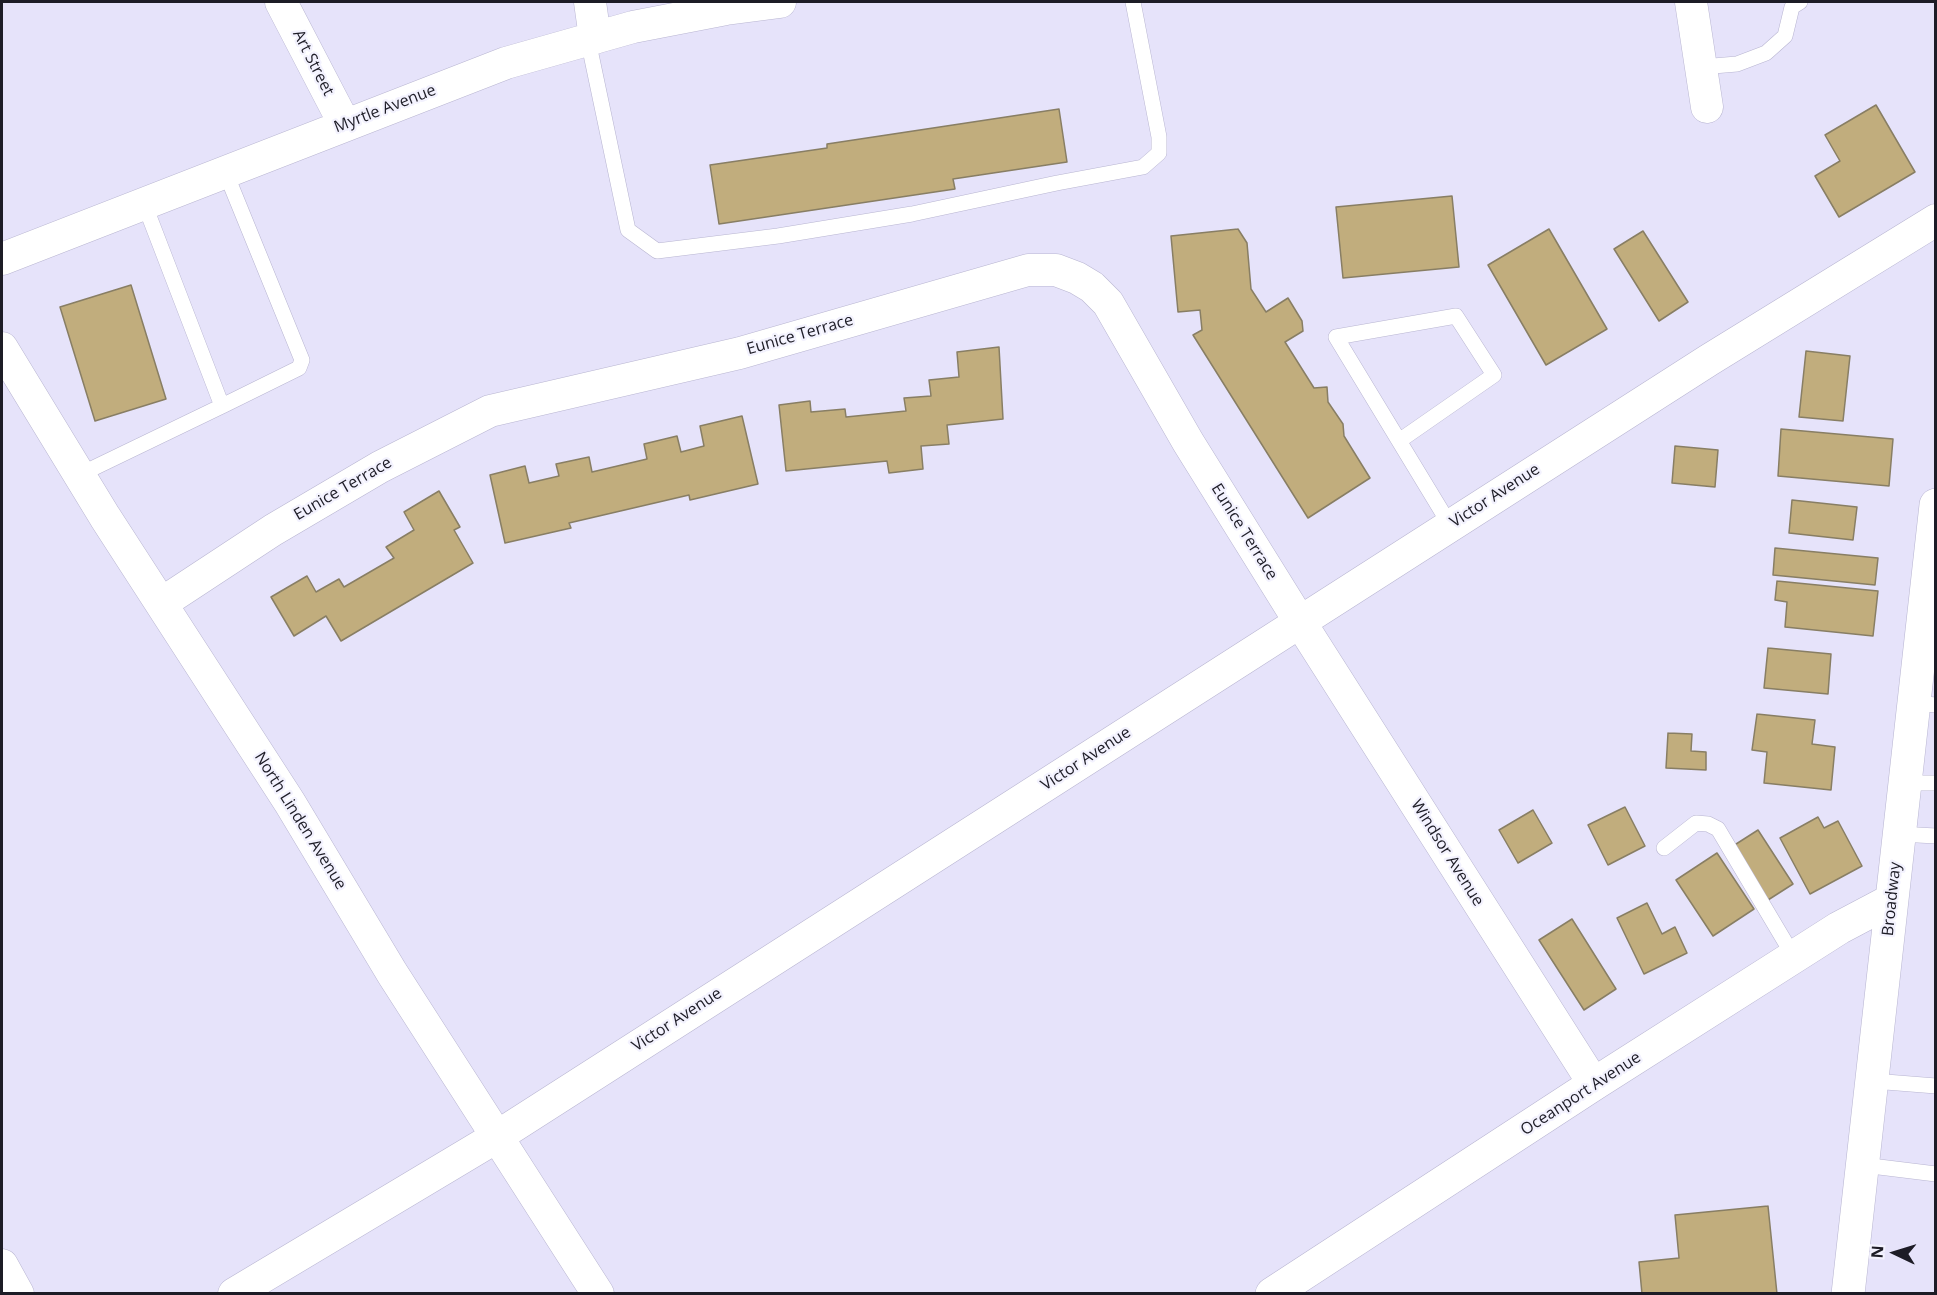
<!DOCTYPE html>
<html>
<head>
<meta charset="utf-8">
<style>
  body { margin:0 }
  #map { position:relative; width:1937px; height:1295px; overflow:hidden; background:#e6e3fa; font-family:"Open Sans",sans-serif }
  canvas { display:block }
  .frame { position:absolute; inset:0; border:3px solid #1d1c26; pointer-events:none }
  .north { position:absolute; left:1865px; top:1223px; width:60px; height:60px; -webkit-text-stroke:4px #f3f2fe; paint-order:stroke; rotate:274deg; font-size:16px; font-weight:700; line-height:24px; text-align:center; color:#1d1c26 }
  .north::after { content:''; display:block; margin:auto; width:21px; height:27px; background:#1d1c26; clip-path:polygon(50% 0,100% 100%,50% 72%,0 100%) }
</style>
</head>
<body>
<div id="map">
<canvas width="1937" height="1295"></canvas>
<div class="frame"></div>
<div class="north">N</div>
</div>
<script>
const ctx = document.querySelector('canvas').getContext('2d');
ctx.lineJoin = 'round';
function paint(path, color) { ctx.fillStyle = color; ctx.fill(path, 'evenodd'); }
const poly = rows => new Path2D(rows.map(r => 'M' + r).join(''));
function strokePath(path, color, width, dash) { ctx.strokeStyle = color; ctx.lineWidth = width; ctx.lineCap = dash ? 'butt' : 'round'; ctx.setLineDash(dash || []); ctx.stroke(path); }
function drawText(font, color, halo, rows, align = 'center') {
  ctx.font = font + ' "Open Sans",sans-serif'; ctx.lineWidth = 4.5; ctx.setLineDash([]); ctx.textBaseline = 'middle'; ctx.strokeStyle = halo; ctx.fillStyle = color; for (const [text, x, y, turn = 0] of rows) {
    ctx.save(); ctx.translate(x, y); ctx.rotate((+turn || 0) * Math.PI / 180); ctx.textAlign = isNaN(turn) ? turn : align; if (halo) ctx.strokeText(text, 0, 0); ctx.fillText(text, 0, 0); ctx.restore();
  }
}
const building = poly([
  [1876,105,1915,172,1839,217,1815,176,1840,161,1825,135,1876,105],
  [1059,109,1067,162,953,179,955,189,719,224,710,165,827,148,827,144,1059,109],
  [1452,196,1459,267,1343,278,1336,207,1452,196],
  [1238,229,1247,243,1251,289,1266,312,1288,298,1302,321,1303,331,1285,342,1314,388,1327,387,1328,402,1343,424,1344,436,1370,478,1308,518,1193,335,1202,330,1200,310,1178,312,1171,236,1238,229],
  [1549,229,1607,329,1546,365,1488,265,1549,229],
  [1643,231,1688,302,1659,321,1614,249,1643,231],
  [131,285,166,399,95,421,60,307,131,285],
  [999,347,1003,419,947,425,949,444,921,446,923,469,889,473,887,461,786,471,779,405,810,401,811,412,845,409,846,417,906,411,904,398,931,396,929,380,959,377,957,352,999,347],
  [1806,351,1850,356,1843,421,1799,417,1806,351],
  [742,416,758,484,690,500,689,495,569,523,571,528,505,543,490,475,525,466,529,483,559,476,556,464,589,457,592,472,647,459,644,444,677,436,681,452,704,446,700,426,742,416],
  [1781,429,1893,439,1889,486,1778,476,1781,429],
  [1675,446,1718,450,1715,487,1672,483,1675,446],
  [439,491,460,527,454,530,473,563,341,641,326,616,294,636,271,597,307,576,316,592,339,579,344,587,394,558,386,547,414,530,404,512,439,491],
  [1792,500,1857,507,1853,540,1789,533,1792,500],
  [1775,548,1878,558,1875,585,1773,575,1775,548],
  [1777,581,1878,591,1873,636,1785,627,1787,602,1775,600,1777,581],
  [1768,648,1831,654,1828,694,1764,688,1768,648],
  [1757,714,1815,720,1812,744,1835,747,1831,790,1764,783,1767,752,1752,750,1757,714],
  [1668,733,1692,734,1691,751,1706,752,1706,770,1666,768,1668,733],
  [1625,807,1645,846,1608,865,1588,825,1625,807],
  [1533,810,1552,843,1518,863,1499,830,1533,810],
  [1818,817,1824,828,1838,821,1862,866,1810,894,1780,838,1818,817],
  [1758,830,1793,884,1768,900,1733,846,1758,830],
  [1717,853,1754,909,1713,936,1676,880,1717,853],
  [1647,903,1662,934,1675,927,1687,953,1644,974,1617,918,1647,903],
  [1572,919,1616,989,1584,1010,1539,940,1572,919],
  [1768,1206,1777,1294,1642,1294,1639,1262,1679,1258,1675,1215,1768,1206]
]);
const service = poly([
  [588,40,628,230,657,251,778,236,912,214,1057,183,1143,167,1159,153,1159,137,1133,2],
  [1701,67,1737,64,1766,53,1785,36,1792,7,1800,2],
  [222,406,299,368,302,360,225,171],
  [1399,441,1494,375,1456,316,1336,337,1450,525],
  [79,475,222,406,144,203],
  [1914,703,1936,705],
  [1905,783,1936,783],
  [1899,834,1936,836],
  [1664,848,1696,823,1708,824,1718,829,1794,957],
  [1873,1081,1936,1086],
  [1863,1165,1936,1174]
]);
const minor = poly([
  [281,2,345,125],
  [590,2,595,38],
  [1691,2,1707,107],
  [2,259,506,63,633,27,726,9,780,2],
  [2,348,105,517,290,803,392,973,598,1294],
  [162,603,273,530,380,467,490,411,740,353,1028,270,1056,270,1077,278,1092,287,1108,303,1188,442,1300,622,1594,1084],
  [2,1265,18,1294],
  [234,1294,498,1136,1709,360,1936,220]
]);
const tertiary = poly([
  [1272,1294,1594,1084,1839,928,1892,900],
  [1848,1294,1936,505]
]);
const streetNames = [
  ["Art Street",313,63,63],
  ["Myrtle Avenue",385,109,-21],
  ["Eunice Terrace",800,335,-16],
  ["Eunice Terrace",343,489,-30],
  ["Victor Avenue",1495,496,-33],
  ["Eunice Terrace",1244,532,58],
  ["Victor Avenue",1086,759,-33],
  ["North Linden Avenue",300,821,58],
  ["Windsor Avenue",1447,853,58],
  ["Broadway",1892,899,-84],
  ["Victor Avenue",677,1020,-33],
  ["Oceanport Avenue",1581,1094,-33]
];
paint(building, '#c1ad7d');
strokePath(building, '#887e64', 1.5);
strokePath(service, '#b8b5d1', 16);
strokePath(minor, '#b8b5d1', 33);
strokePath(tertiary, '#b8b5d1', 34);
strokePath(service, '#fff', 15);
strokePath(minor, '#fff', 32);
strokePath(tertiary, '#fff', 33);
drawText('16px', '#1d1c26', '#f3f2fe', streetNames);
</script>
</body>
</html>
